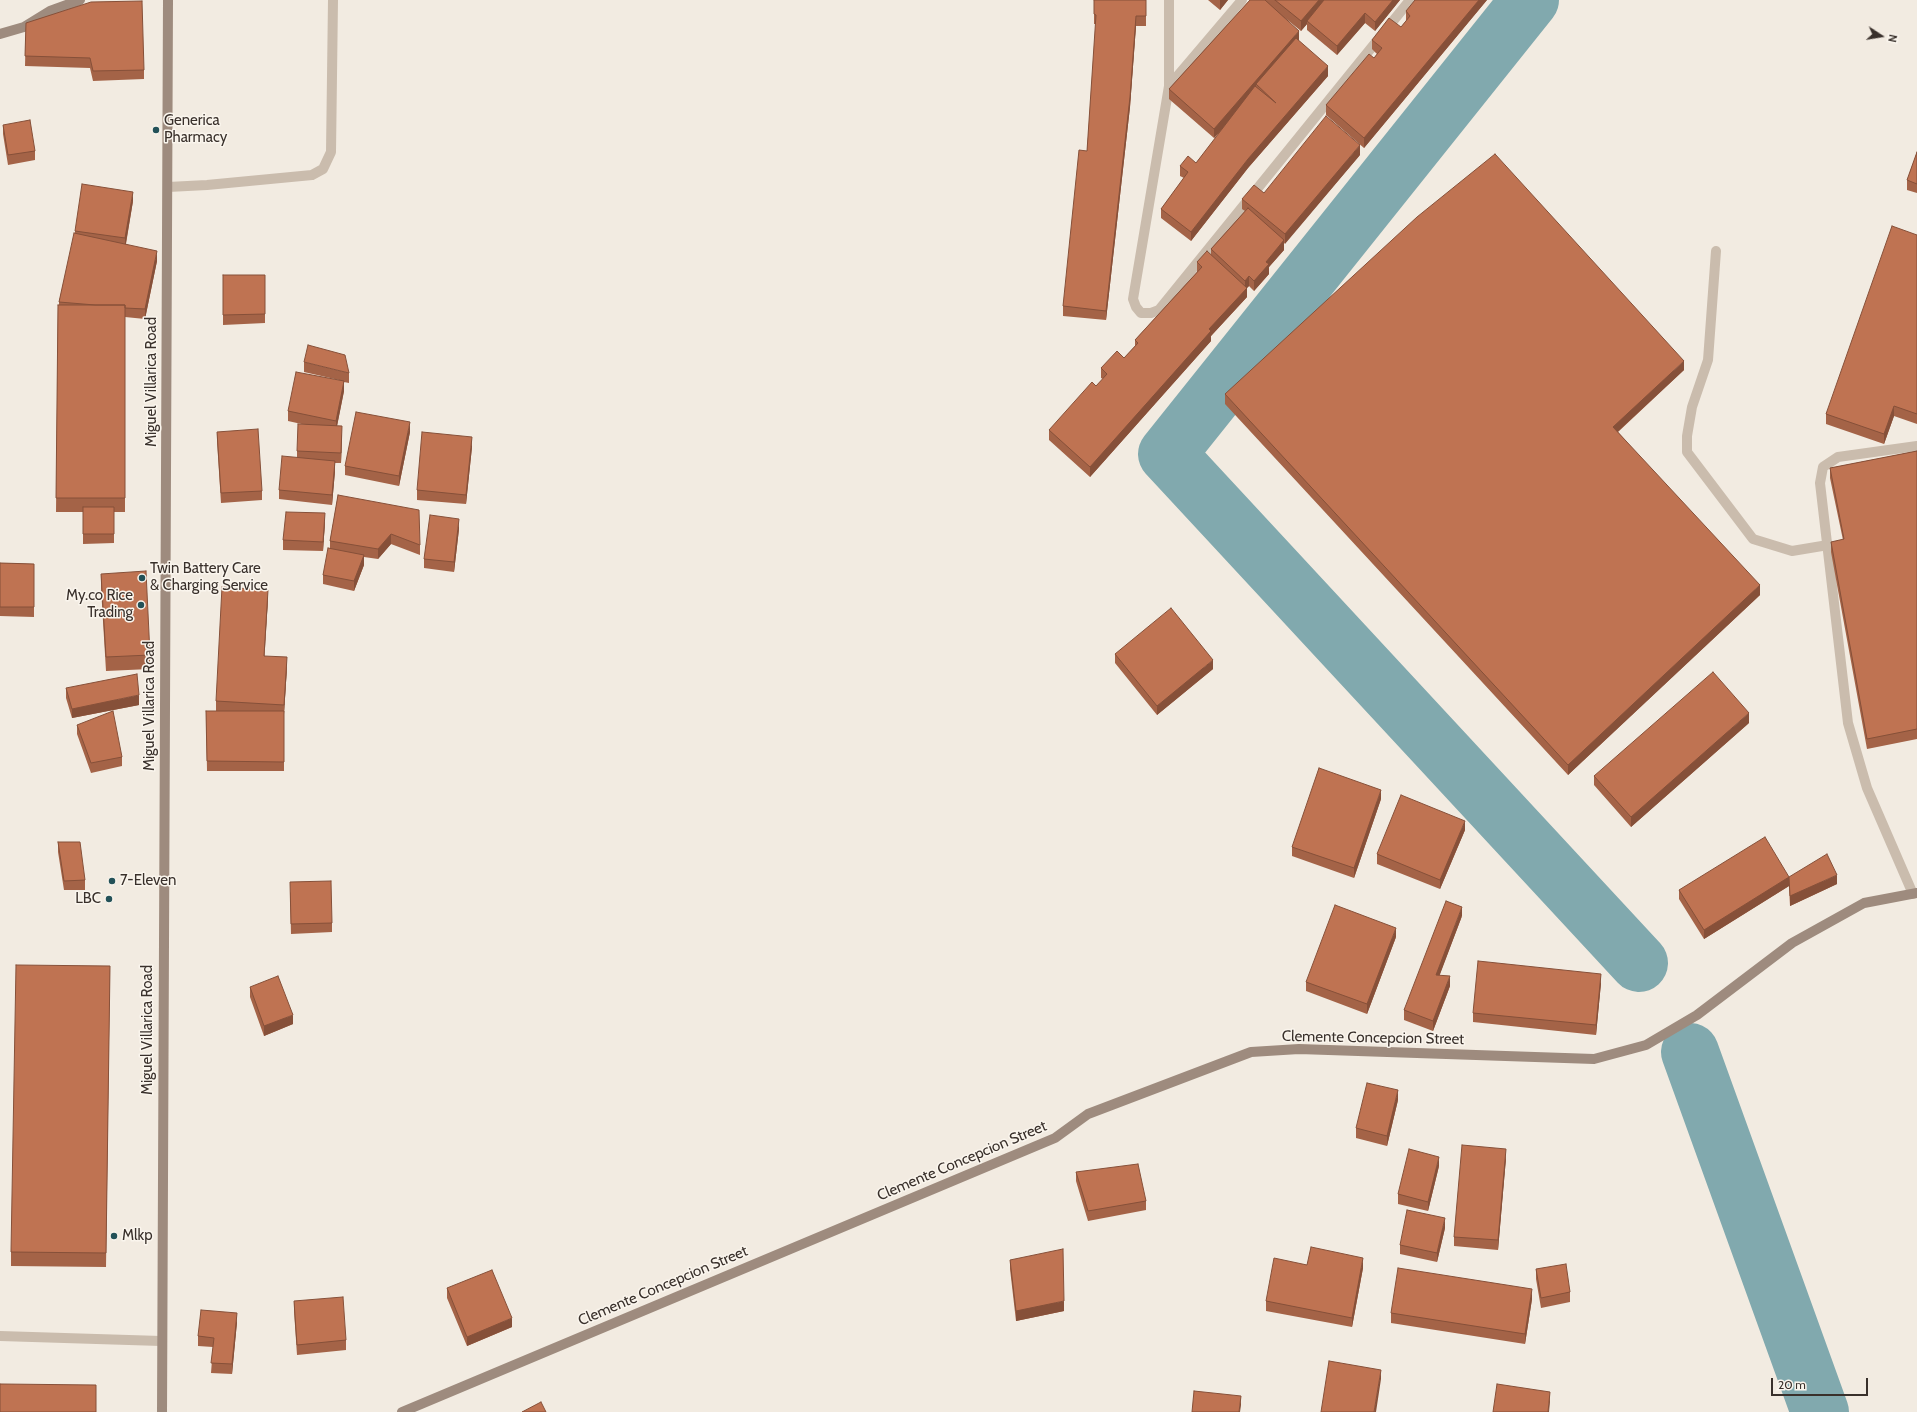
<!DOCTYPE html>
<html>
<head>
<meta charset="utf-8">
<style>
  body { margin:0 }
  #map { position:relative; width:1917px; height:1412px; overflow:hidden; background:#f2ebe1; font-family:Cabin,sans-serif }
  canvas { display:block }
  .north { position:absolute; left:1861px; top:16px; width:40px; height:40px; -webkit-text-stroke:3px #faf5ed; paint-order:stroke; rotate:102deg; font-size:11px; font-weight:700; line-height:16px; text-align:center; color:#39302b }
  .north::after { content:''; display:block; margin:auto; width:14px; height:18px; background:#39302b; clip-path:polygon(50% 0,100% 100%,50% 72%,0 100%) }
  .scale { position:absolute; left:1771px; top:1378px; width:97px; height:18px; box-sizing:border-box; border:2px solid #39302b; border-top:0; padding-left:5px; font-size:12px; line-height:14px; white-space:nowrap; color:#39302b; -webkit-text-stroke:3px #faf5ed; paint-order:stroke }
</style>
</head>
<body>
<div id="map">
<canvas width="1917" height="1412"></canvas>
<div class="north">N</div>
<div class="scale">20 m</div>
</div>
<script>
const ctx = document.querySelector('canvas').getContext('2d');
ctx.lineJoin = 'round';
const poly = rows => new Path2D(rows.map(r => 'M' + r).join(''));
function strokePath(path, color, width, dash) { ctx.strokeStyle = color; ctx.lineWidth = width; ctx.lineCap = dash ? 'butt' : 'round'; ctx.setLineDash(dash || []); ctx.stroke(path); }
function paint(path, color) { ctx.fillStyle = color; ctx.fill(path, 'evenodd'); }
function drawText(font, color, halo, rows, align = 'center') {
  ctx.font = font + ' Cabin,sans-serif'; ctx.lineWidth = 3; ctx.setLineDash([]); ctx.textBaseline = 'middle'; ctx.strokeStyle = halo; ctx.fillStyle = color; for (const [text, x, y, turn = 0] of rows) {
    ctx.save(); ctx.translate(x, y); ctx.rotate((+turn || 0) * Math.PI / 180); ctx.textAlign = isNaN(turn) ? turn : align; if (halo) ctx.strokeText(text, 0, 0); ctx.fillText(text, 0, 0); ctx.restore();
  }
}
const river = poly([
  [1530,0,1167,454,1639,963],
  [1690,1052,1820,1412]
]);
const lane = poly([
  [168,187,207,185,312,175,323,169,331,152,333,0],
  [1716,251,1708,360,1692,407,1687,436,1687,452,1753,539,1792,551,1828,545],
  [1913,894,1867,788,1848,723,1820,483,1823,467,1838,457,1917,446],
  [0,1336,161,1341]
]);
const street = poly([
  [1169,0,1169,86,1133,299,1136,307,1141,313,1151,313,1159,310,1410,0],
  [1169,86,1242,0]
]);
const secondary = poly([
  [0,34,24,27,50,11,80,0],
  [162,1412,168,0],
  [402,1412,1055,1138,1088,1114,1251,1052,1299,1049,1594,1059,1646,1045,1697,1015,1792,943,1864,903,1917,893]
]);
const wall = poly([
  [1094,0,1146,0,1146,26,1136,26,1130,107,1106,320,1063,316,1063,306,1087,151,1096,24,1094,24],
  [1208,0,1228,0,1220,10],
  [1250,0,1400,0,1375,31,1365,23,1337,55,1307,30,1307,24,1301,31,1285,18,1299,41,1328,76,1248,168,1191,241,1161,218,1161,209,1184,178,1180,176,1180,166,1196,163,1222,130,1214,138,1169,99,1169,89],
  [1487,0,1364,148,1326,115,1326,105,1374,58,1377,54,1372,49,1372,40,1401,27,1406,21,1406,11],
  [26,23,144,70,144,79,93,81,90,68,25,66],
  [3,125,35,151,35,160,8,165,3,134],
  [1917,152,1917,193,1907,190,1907,180],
  [1360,155,1284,244,1284,250,1269,267,1269,274,1254,291,1249,286,1247,288,1247,297,1211,336,1211,341,1090,477,1049,440,1049,430,1096,386,1103,379,1101,378,1101,368,1124,358,1135,346,1135,340,1197,272,1197,262,1211,254,1211,249,1245,211,1242,209,1242,199,1264,193],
  [133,201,126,244,157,261,145,319,125,317,125,512,114,512,114,543,83,544,83,512,56,512,58,305,59,305,59,302,75,233,75,231],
  [1917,235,1917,424,1894,416,1884,444,1826,424,1826,414],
  [223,275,265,275,265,323,223,325],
  [304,362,349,373,349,383,344,382,344,391,337,426,342,436,341,463,335,463,335,471,332,505,279,499,279,490,297,457,297,451,306,425,288,421,288,411,339,380,304,372],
  [1684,370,1618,432,1760,595,1568,775,1225,404,1225,394],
  [217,432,262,491,262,500,221,503,217,441],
  [410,432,399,486,345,475,345,466],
  [472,447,466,504,417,500,417,490],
  [1917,451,1917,739,1867,749,1831,552,1831,542,1843,540,1830,478,1830,468],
  [338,495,420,545,420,555,391,544,378,559,364,557,364,565,354,591,323,584,323,575,330,549,330,541],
  [325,522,323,551,283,550,283,540],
  [459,529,454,572,424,568,424,559],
  [0,563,34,564,34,617,0,616],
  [101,574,150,655,150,669,106,671,101,588],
  [268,599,264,656,287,667,284,714,284,771,207,771,206,711,216,711,216,701],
  [1115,654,1213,669,1157,715,1115,663],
  [66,688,139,705,72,718,66,698],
  [1749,723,1631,827,1594,785,1594,776],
  [77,725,122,757,122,766,91,773,77,734],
  [1381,799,1354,878,1292,856,1292,847],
  [1465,830,1440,889,1377,864,1377,854],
  [58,842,85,880,85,890,64,890,58,852],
  [1789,877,1837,884,1790,906,1789,886,1704,939,1679,899,1679,890],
  [290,892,332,923,332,932,291,934],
  [1462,916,1439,976,1450,986,1433,1031,1404,1020,1404,1010],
  [1396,937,1367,1014,1306,991,1306,982],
  [110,966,106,1267,11,1266,11,1252],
  [1601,983,1596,1035,1473,1022,1473,1013],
  [250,987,293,1024,264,1036,250,997],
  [1398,1100,1387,1146,1356,1138,1356,1128],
  [1506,1158,1498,1250,1454,1246,1454,1237],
  [1439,1166,1428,1211,1398,1204,1398,1194],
  [1076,1172,1146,1201,1146,1210,1088,1221,1076,1181],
  [1445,1228,1437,1262,1400,1254,1400,1245],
  [1010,1260,1064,1311,1016,1321,1010,1269],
  [1307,1265,1363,1268,1352,1327,1266,1311,1266,1301],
  [1536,1269,1570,1292,1570,1302,1541,1308,1536,1279],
  [447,1288,512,1327,467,1346,447,1298],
  [1532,1299,1525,1344,1391,1323,1391,1313],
  [294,1301,346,1340,346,1350,297,1355,294,1311],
  [237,1322,232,1374,211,1373,213,1347,198,1346,198,1336]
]);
const shadedWall = poly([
  [1220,0,1228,0,1220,10],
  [1319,0,1327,0,1307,21,1307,24,1301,31,1301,21],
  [1393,0,1400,0,1375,31,1375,22],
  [1479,0,1487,0,1364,148,1364,138],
  [1365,13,1365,23,1337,55,1337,46],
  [1136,16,1136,26,1130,107,1106,320,1106,311],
  [1299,31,1299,40,1259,87,1256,84,1256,90,1214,138,1214,129],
  [1328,66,1328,76,1248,168,1191,241,1191,232,1248,159],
  [1360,145,1360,155,1285,244,1285,234],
  [133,192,133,201,125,248,125,238],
  [1284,240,1284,250,1269,267,1269,274,1254,291,1254,281,1266,262],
  [157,251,157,261,145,319,145,309],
  [1249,276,1249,286,1247,288,1247,297,1211,336,1211,341,1090,477,1090,467,1209,329,1245,290,1245,281],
  [1684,361,1684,370,1613,436,1613,427],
  [344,381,344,391,336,431,336,421],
  [1894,406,1894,416,1884,444,1884,434],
  [410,422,410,432,399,486,399,476],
  [342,426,342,436,341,463,341,453],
  [472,437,472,447,466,504,466,495],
  [335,461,335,471,332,505,332,495],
  [325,513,325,522,323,551,323,542],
  [459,519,459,529,454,572,454,562],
  [391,534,391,544,378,559,378,549],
  [364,555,364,565,354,591,354,581],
  [1760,585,1760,595,1568,775,1568,765],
  [268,590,268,599,264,665,264,656],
  [287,657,287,667,284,714,284,705],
  [1213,660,1213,669,1157,715,1157,706],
  [139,695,139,705,72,718,72,709],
  [1749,713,1749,723,1631,827,1631,817],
  [1381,790,1381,799,1354,878,1354,868],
  [1465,821,1465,830,1440,889,1440,880],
  [1837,875,1837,884,1790,906,1790,896],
  [1789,877,1789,886,1704,939,1704,930],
  [1462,907,1462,916,1436,985,1436,975],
  [1396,928,1396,937,1367,1014,1367,1004],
  [1601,974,1601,983,1596,1035,1596,1025],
  [1450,976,1450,986,1433,1031,1433,1021],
  [293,1015,293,1024,264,1036,264,1026],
  [1398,1090,1398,1100,1387,1146,1387,1136],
  [1506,1149,1506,1158,1498,1250,1498,1240],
  [1439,1157,1439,1166,1428,1211,1428,1202],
  [1445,1218,1445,1228,1437,1262,1437,1253],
  [1363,1258,1363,1268,1352,1327,1352,1318],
  [1532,1289,1532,1299,1525,1344,1525,1334],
  [1064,1301,1064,1311,1016,1321,1016,1311],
  [237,1313,237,1322,232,1374,232,1364],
  [512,1318,512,1327,467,1346,467,1337],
  [1381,1370,1381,1379,1376,1412,1374,1412],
  [1550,1392,1550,1401,1549,1412,1548,1412],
  [1241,1396,1241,1405,1240,1412,1239,1412]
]);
const building = poly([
  [1094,0,1146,0,1146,16,1136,16,1130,97,1106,311,1063,306,1079,150,1087,151,1096,15,1094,14,1094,0],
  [1250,0,1265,0,1299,31,1214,129,1169,89,1250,0],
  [1275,0,1319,0,1301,21,1275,0],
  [1324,0,1393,0,1375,22,1365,13,1337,46,1307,21,1324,0],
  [1415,0,1479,0,1364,138,1326,105,1369,54,1374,58,1382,48,1372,40,1389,18,1401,27,1410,16,1406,11,1415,0],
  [142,1,144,70,93,71,90,58,25,56,26,23,91,2,142,1],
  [1296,38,1328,66,1248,159,1191,232,1161,209,1188,172,1180,166,1188,156,1196,163,1255,86,1276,103,1256,84,1296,38],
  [1326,116,1360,145,1285,234,1242,199,1254,185,1264,193,1326,116],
  [30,120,35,151,8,155,3,125,30,120],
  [1917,152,1917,184,1907,180,1917,152],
  [1495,154,1684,361,1613,427,1760,585,1568,765,1225,394,1417,217,1495,154],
  [82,184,133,192,125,238,75,231,82,184],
  [1248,208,1284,240,1266,262,1269,264,1254,281,1249,276,1245,281,1211,249,1248,208],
  [1892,226,1917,235,1917,414,1894,406,1884,434,1826,414,1892,226],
  [74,233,157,251,145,309,125,308,125,305,95,305,59,302,74,233],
  [1207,251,1247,288,1209,329,1211,331,1090,467,1049,430,1092,382,1096,386,1107,374,1101,368,1117,351,1124,358,1138,343,1135,340,1202,267,1197,262,1207,251],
  [223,275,265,275,265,314,223,315,223,275],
  [58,305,125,305,125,498,56,498,58,305],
  [308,345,345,355,349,373,304,362,308,345],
  [296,372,344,381,336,421,288,411,296,372],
  [356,412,410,422,399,476,345,466,356,412],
  [298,424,342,426,341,453,297,451,298,424],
  [258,429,262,491,221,493,217,432,258,429],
  [422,432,472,437,466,495,417,490,422,432],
  [1917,451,1917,729,1867,739,1831,542,1844,539,1830,468,1917,451],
  [282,456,335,461,332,495,279,490,282,456],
  [338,495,419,510,420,545,391,534,378,549,330,541,338,495],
  [83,507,114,507,114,534,83,534,83,507],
  [286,512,325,513,323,542,283,540,286,512],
  [430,515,459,519,454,562,424,559,430,515],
  [328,548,364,555,354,581,323,575,328,548],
  [0,563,34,564,34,607,0,607,0,563],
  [146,571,150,655,106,657,101,574,146,571],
  [222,587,268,590,264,656,287,657,284,705,216,701,222,587],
  [1171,608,1213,660,1157,706,1115,654,1171,608],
  [1713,672,1749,713,1631,817,1594,776,1713,672],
  [137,674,139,695,72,709,66,688,137,674],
  [113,711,122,757,91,763,77,725,113,711],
  [206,711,284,711,284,762,207,761,206,711],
  [1319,768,1381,790,1354,868,1292,847,1319,768],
  [1401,795,1465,821,1440,880,1377,854,1401,795],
  [1765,837,1789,877,1704,930,1679,890,1765,837],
  [58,842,80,842,85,880,64,881,58,842],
  [1827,854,1837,875,1790,896,1789,877,1827,854],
  [331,881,332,923,291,924,290,882,331,881],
  [1446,901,1462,907,1436,975,1450,976,1433,1021,1404,1010,1446,901],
  [1335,905,1396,928,1367,1004,1306,982,1335,905],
  [1478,961,1601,974,1596,1025,1473,1013,1478,961],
  [16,965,110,966,106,1253,11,1252,16,965],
  [278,976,293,1015,264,1026,250,987,278,976],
  [1367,1083,1398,1090,1387,1136,1356,1128,1367,1083],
  [1462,1145,1506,1149,1498,1240,1454,1237,1462,1145],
  [1409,1149,1439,1157,1428,1202,1398,1194,1409,1149],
  [1138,1164,1146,1201,1088,1211,1076,1172,1138,1164],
  [1407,1210,1445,1218,1437,1253,1400,1245,1407,1210],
  [1311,1247,1363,1258,1352,1318,1266,1301,1274,1258,1307,1265,1311,1247],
  [1063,1249,1064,1301,1016,1311,1010,1260,1063,1249],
  [1566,1264,1570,1292,1541,1298,1536,1269,1566,1264],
  [1398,1268,1532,1289,1525,1334,1391,1313,1398,1268],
  [492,1270,512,1318,467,1337,447,1288,492,1270],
  [343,1297,346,1340,297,1345,294,1301,343,1297],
  [201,1310,237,1313,232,1364,211,1363,214,1338,198,1336,201,1310],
  [1329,1361,1381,1370,1374,1412,1321,1412,1329,1361],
  [0,1384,96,1385,96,1412,0,1412,0,1384],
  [1497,1384,1550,1392,1548,1412,1493,1412,1497,1384],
  [1194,1391,1241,1396,1239,1412,1192,1412,1194,1391],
  [541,1402,546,1412,522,1412,541,1402]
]);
const markers = [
  [156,130,4,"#235158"],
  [142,578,4,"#235158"],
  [141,605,4,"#235158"],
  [112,881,4,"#235158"],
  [109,899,4,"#235158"],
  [114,1236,4,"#235158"]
];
const poiNames = [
  ["Generica",164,121],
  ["Pharmacy",164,138],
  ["Twin Battery Care",150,569],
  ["& Charging Service",150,586],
  ["My.co Rice",133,596,"right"],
  ["Trading",133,613,"right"],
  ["7-Eleven",120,881],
  ["LBC",101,899,"right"],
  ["Mlkp",122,1236]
];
const streetNames = [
  ["Miguel Villarica Road",152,382,-90],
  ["Miguel Villarica Road",150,706,-90],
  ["Miguel Villarica Road",148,1030,-90],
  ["Clemente Concepcion Street",1373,1038,1],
  ["Clemente Concepcion Street",962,1161,-23],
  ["Clemente Concepcion Street",663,1286,-23]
];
strokePath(river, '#81a9ae', 58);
strokePath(lane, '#cabcad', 10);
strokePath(street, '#cabcad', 10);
strokePath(secondary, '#9e8b7e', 10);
paint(wall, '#a46347');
paint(shadedWall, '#865039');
paint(building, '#bf7352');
strokePath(building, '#865039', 1);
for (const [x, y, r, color] of markers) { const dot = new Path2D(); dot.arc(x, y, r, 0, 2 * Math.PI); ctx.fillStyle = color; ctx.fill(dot); strokePath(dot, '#faf5ed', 1.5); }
drawText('15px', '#39302b', '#faf5ed', poiNames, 'left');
drawText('15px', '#39302b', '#faf5ed', streetNames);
</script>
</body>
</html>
